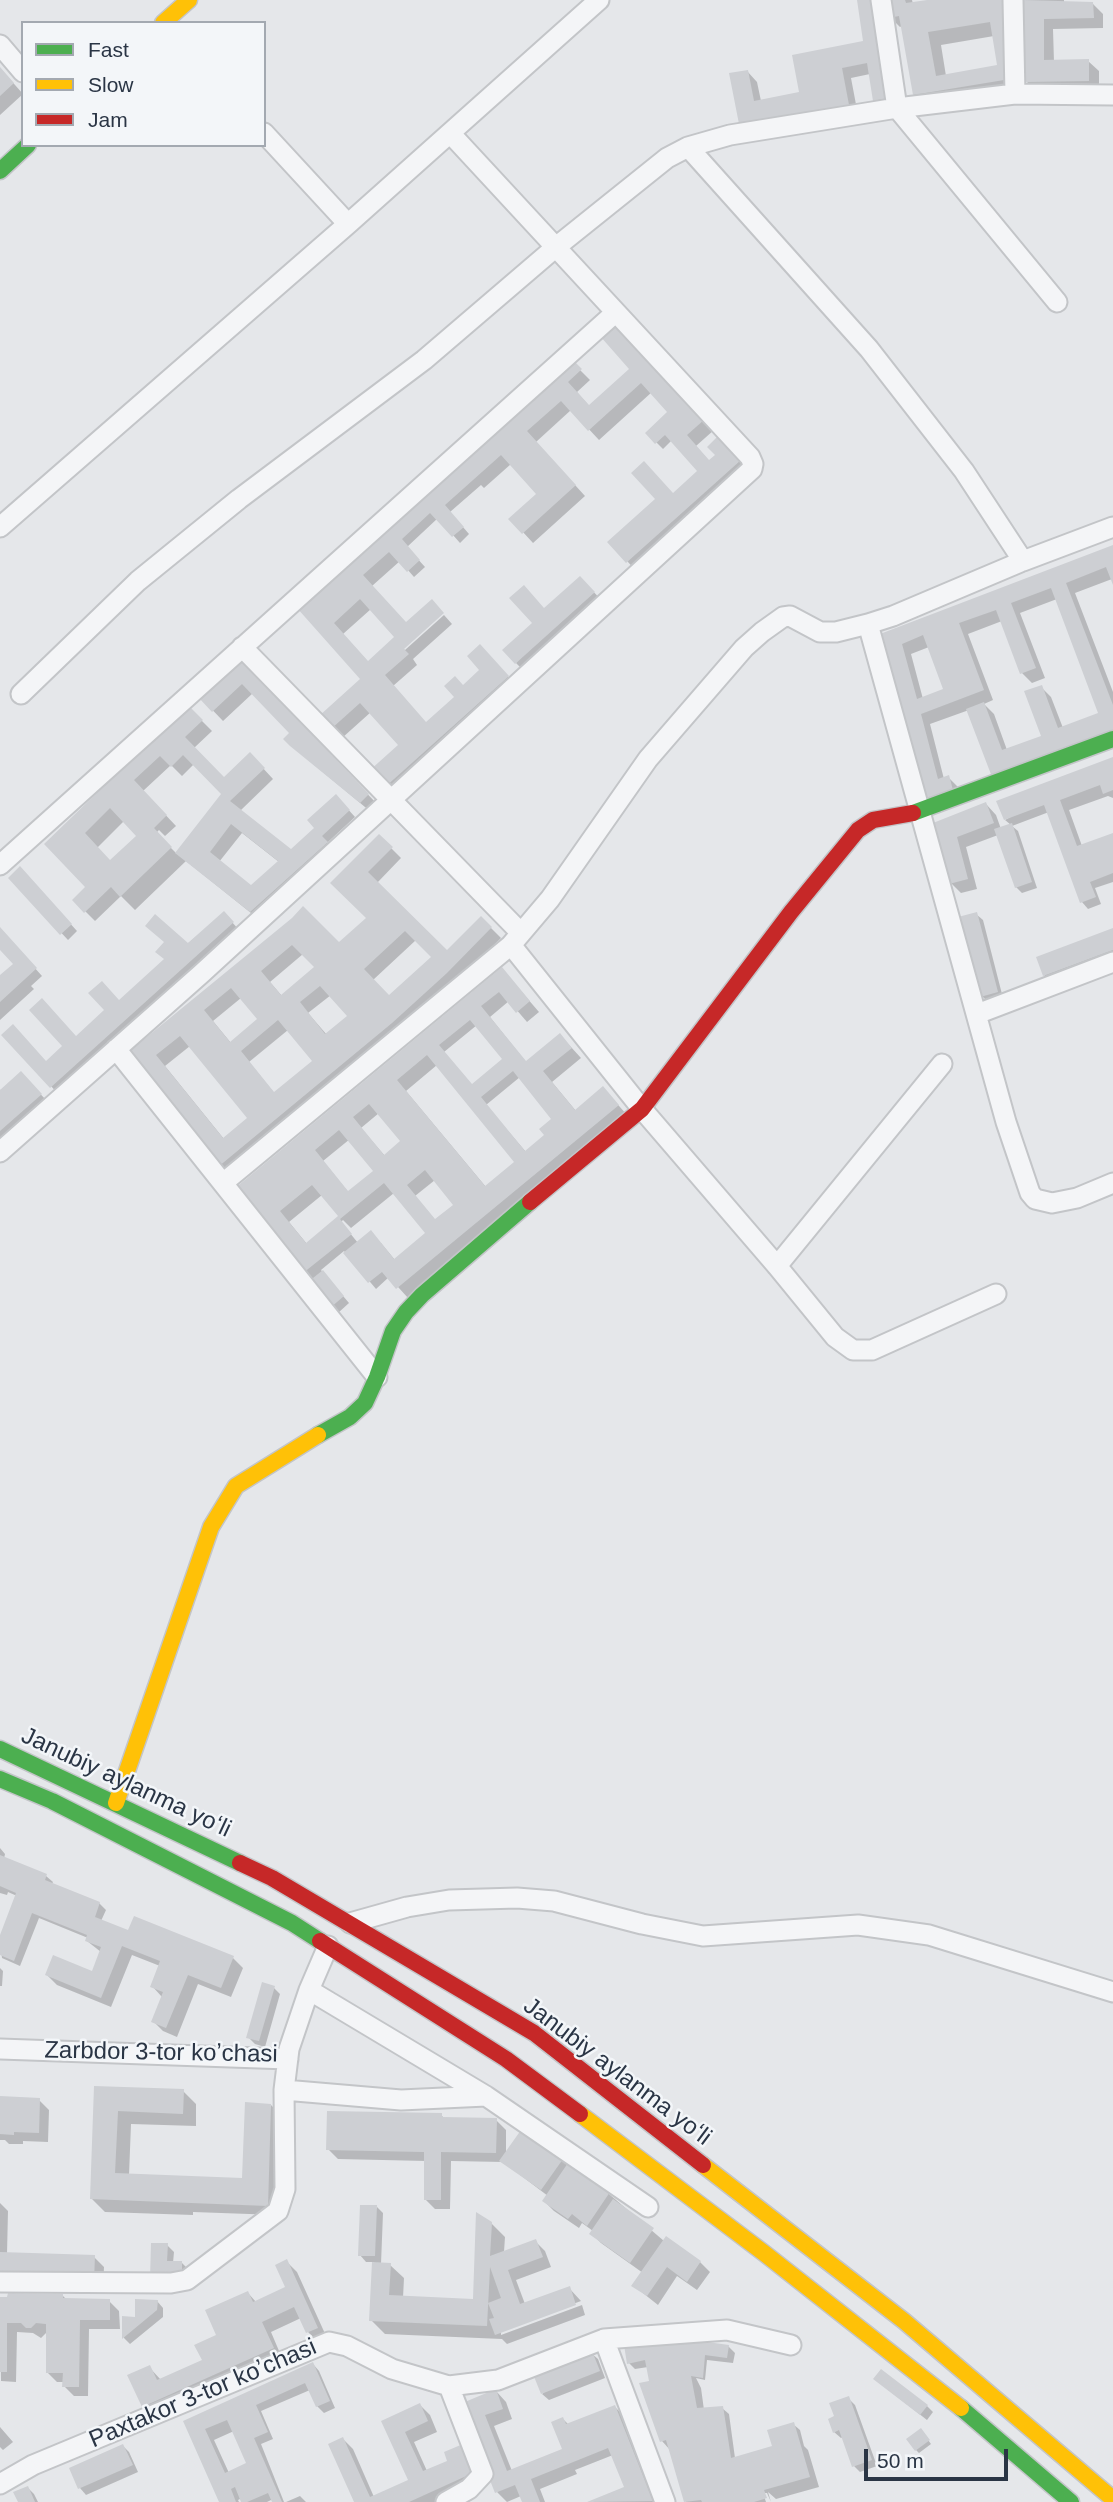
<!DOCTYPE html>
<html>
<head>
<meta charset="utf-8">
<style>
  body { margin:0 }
  #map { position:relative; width:1113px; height:2502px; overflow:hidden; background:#e5e7ea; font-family:Arial,sans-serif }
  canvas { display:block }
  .legend { position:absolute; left:21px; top:21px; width:245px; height:126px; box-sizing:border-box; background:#f3f6f9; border:2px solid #a3a9b1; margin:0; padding:9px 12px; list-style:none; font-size:21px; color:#2a3545 }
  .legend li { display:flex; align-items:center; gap:14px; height:35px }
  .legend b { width:35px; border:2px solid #a3a9b1 }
  .scale { position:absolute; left:864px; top:2449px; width:144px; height:32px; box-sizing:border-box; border:4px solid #2a3545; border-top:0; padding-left:9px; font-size:21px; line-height:24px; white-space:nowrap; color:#2a3545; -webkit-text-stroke:5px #f3f6f9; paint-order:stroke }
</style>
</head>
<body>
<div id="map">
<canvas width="1113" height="2502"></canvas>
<ul class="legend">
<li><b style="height:9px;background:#4caf50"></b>Fast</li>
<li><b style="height:9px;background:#ffc107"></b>Slow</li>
<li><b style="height:9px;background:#c62828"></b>Jam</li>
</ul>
<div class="scale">50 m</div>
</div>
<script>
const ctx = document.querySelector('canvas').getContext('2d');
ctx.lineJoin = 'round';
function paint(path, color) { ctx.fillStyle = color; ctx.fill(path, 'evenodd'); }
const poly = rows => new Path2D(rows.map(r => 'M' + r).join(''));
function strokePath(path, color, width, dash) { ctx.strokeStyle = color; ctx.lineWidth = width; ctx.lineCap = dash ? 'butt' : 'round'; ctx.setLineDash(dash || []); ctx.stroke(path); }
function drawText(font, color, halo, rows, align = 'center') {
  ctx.font = font + ' Arial,sans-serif'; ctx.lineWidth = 5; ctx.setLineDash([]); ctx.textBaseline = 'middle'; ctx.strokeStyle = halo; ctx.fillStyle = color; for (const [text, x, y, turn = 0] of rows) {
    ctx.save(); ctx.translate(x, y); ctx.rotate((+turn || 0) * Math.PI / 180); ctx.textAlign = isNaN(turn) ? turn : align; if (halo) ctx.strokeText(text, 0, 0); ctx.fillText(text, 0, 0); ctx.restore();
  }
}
const shadow = poly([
  [859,0,901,107,884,110,874,100,870,74,851,78,858,115,751,134,747,71,757,82,761,101,801,94,866,42],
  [887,0,912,0,913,4,930,0,1018,0,1022,92,928,108,914,95,902,26,900,27,890,17],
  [994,36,999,67,946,76,941,45],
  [1025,0,1064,0,1064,4,1093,4,1103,14,1103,28,1053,29,1054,62,1088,61,1099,71,1099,91,1036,91,1026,81],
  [0,68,23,94,0,115],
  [573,363,590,380,577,392,590,407,632,369,693,412,695,410,714,430,696,446,710,462,717,455,719,438,750,471,637,572,610,542,673,495,699,471,672,440,663,449,647,433,670,412,652,392,599,440,571,410,536,442,585,496,533,543,511,519,539,494,511,464,484,488,481,485,450,512,469,534,460,543,438,518,407,547,425,567,414,577,400,561,372,586,402,648,405,650,444,615,452,624,413,659,417,665,393,686,427,724,456,697,463,686,482,670,490,656,517,687,395,797,385,787,400,745,371,712,342,738,332,728,362,679,300,608],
  [371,609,397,638,369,663,343,634],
  [1113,547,1113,581,1112,579,1075,593,1113,692,1113,744,1004,786,969,710,930,724,944,779,948,777,958,787,936,811,882,635],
  [1057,599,1100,714,1063,728,1051,697,1041,687,1043,737,1007,750,994,714,984,704,993,700,968,634,1002,621,1022,673,1032,683,1045,678,1020,613],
  [929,647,946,690,923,699,911,654],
  [590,588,604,603,522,669,516,663,540,629,545,610],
  [240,661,378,805,371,812,295,749,291,733,253,693,223,721,201,698],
  [188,707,212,731,194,748,224,779,250,754,273,779,240,811,291,851,317,828,336,796,355,817,327,843,336,853,261,921,186,861,135,910,121,896,95,921,74,900,87,887,46,844],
  [194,764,223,794,176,853,156,833,159,830,165,836,176,826,143,791,171,765,182,776],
  [124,821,138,836,111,862,97,848],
  [242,833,279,862,252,887,219,862],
  [1113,759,1113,798,1108,796,1069,810,1082,846,1113,835,1113,882,1095,888,1101,904,1088,909,1082,902,1049,812,1012,826,1018,831,1037,888,1022,893,1016,887,998,835,966,847,977,889,961,893,951,883,935,824,986,804,996,815,1001,829,1011,825,1005,820],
  [379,836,401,858,377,883,447,953,481,918,501,938,457,983,229,1176,129,1054,293,920,339,945,368,918,333,883],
  [416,940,433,957,389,997,373,980],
  [303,954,317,967,282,996,270,982],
  [331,995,349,1016,327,1035,308,1013],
  [241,998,259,1020,231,1043,213,1021],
  [288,1030,314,1062,275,1094,249,1062],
  [190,1046,249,1118,224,1139,165,1066],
  [26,875,77,931,68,940,10,878],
  [224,913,239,930,61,1097,4,1035,47,1062],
  [976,914,983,920,1003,998,988,1002,982,996],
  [0,929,42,976,31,986,34,989,0,1020,0,978,21,971,0,947],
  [1113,930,1113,958,1051,982,1044,975],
  [502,969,539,1012,527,1022,509,1001,490,1017,526,1062,560,1035,581,1058,552,1082,576,1111,603,1088,628,1116,408,1298,389,1277,376,1289,344,1251,321,1270,349,1303,338,1313,236,1189],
  [477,1025,505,1059,472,1086,444,1052],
  [437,1065,517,1162,486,1187,406,1091],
  [520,1077,554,1119,547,1135,526,1152,486,1105],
  [379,1113,402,1141,385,1156,361,1128],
  [350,1139,376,1171,349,1193,323,1161],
  [435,1180,455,1205,436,1221,415,1196],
  [394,1193,427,1234,395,1260,381,1243,358,1243,341,1222,343,1220,351,1228],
  [322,1195,340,1217,307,1244,289,1222],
  [27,1080,47,1101,0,1150,0,1090],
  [0,1848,5,1854,4,1859,46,1876,53,1882,52,1884,99,1903,106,1910,101,1921,129,1932,233,1958,243,1968,231,1997,198,1984,177,2037,163,2031,153,2021,162,1997,152,1986,160,1966,132,1955,111,2007,57,1985,47,1975,93,1973,101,1952,87,1941,88,1938,39,1918,20,1966,2,1958,0,1940,17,1896,8,1892,7,1895,0,1893],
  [0,1968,3,1971,2,1986,0,1986],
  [274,1988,280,1994,265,2047,255,2044,248,2037],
  [96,2088,183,2091,196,2104,196,2126,131,2124,129,2175,244,2179,271,2105,281,2115,277,2215,193,2212,193,2215,105,2212,92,2199],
  [0,2098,39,2100,49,2110,48,2142,23,2141,23,2144,9,2144,5,2140,0,2140],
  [441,2115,445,2119,496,2120,506,2130,506,2155,561,2160,609,2194,664,2241,700,2262,710,2272,697,2290,677,2276,658,2305,634,2286,643,2273,601,2243,591,2233,593,2231,582,2223,579,2228,554,2211,544,2201,548,2196,503,2162,451,2161,450,2209,435,2209,425,2199,426,2161,338,2159,328,2149],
  [0,2203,8,2211,7,2254,94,2257,104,2267,103,2290,0,2286],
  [377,2207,383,2213,381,2264,390,2265,404,2278,403,2298,474,2301,491,2223,505,2237,504,2252,535,2241,545,2251,551,2267,516,2280,525,2304,569,2288,581,2301,501,2331,501,2335,582,2305,585,2315,507,2344,502,2339,385,2334,371,2320,374,2262,366,2262,360,2255],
  [167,2245,174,2252,173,2263,182,2263,188,2269,188,2285,152,2278],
  [287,2262,297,2272,327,2338,318,2342,308,2332,301,2318,271,2332,282,2358,153,2416,143,2406,149,2367,161,2380,204,2361,248,2293,256,2302,288,2288],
  [63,2296,67,2300,109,2301,119,2311,120,2329,89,2329,88,2396,74,2396,64,2386,64,2382,57,2382,47,2372,48,2331,41,2338,33,2333,17,2332,16,2382,1,2381,0,2298],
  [157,2301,163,2308,163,2317,130,2344,124,2338,124,2318,137,2318],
  [688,2341,728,2346,735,2353,733,2363,707,2360,705,2380,696,2378,701,2388,704,2410,722,2408,729,2414,735,2458,775,2447,793,2424,800,2430,804,2446,808,2450,819,2487,776,2499,768,2492,771,2502,767,2493,763,2493,766,2502,686,2502,671,2451,662,2441,648,2367,635,2369,629,2363],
  [591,2353,598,2359,605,2378,549,2400,542,2394],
  [313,2364,319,2371,335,2408,324,2413,317,2406,310,2390,261,2411,273,2439,261,2444,284,2502,274,2502,273,2499,267,2502,243,2502,242,2498,238,2500,239,2502,221,2502,185,2422],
  [234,2431,248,2464,229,2473,214,2440],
  [882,2385,927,2406,933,2412,927,2420],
  [496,2391,506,2402,512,2419,494,2426,512,2471,567,2456,563,2419,569,2425,615,2407,621,2413,659,2502,592,2502,626,2488,613,2455,575,2470,577,2474,540,2489,545,2502,523,2502,521,2496,507,2502,497,2492,463,2405],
  [848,2398,855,2405,877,2466,860,2472,854,2466,843,2437,841,2438,834,2432,836,2417],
  [420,2405,430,2415,437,2432,414,2442,427,2471,450,2461,484,2482,440,2502,356,2502,343,2439,353,2449,374,2497,410,2481,383,2421],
  [0,2427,13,2442,3,2450,0,2447],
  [923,2433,931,2444,919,2453,916,2450],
  [123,2446,129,2452,138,2472,86,2495,80,2488,71,2469],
  [28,2488,34,2494,38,2502,20,2502],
  [300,2496,306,2502,286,2502]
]);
const building = poly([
  [857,0,878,0,892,97,873,101,867,63,842,68,849,105,739,124,729,73,748,70,754,101,799,92,792,55,863,41],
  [885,0,905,0,906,3,927,0,1009,0,1010,79,913,95,899,16,888,18],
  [990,22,997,65,936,76,928,32],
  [1023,0,1093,2,1094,18,1044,19,1044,60,1089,59,1089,81,1025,82],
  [0,67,14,83,0,96],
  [615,323,692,410,695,408,705,419,687,435,709,460,715,455,707,447,719,435,741,460,626,563,607,542,655,499,631,473,644,461,673,493,697,471,665,435,655,444,645,433,667,412,641,383,588,431,561,401,527,431,576,485,522,534,508,519,536,494,501,455,445,505,464,527,452,537,430,513,402,539,420,560,407,572,389,552,363,575,406,622,432,599,444,613,404,649,409,654,385,675,426,722,454,697,444,686,455,676,463,685,479,670,467,656,480,644,509,676,384,788,369,771,398,745,360,703,331,729,319,716,360,679,297,608,573,360,582,369,568,382,589,405,629,369,600,336],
  [360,599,394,637,368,661,334,623],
  [1113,545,1113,585,1106,567,1066,583,1113,705,1113,731,992,777,966,709,984,702,1002,750,1041,736,1024,691,1042,685,1058,728,1098,713,1051,588,1011,603,1036,668,1020,674,996,610,959,623,984,690,921,714,938,779,949,775,954,794,924,801,880,634],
  [923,635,943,689,917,699,902,644],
  [580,576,595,592,515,664,502,650,532,623,509,598,524,585,544,608],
  [240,659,369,794,360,803,290,746,283,739,289,733,242,684,212,712,199,698],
  [188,705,203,720,185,737,224,777,250,752,265,768,230,801,291,849,314,828,307,820,336,794,350,810,322,836,328,842,250,912,175,853,221,794,183,755,171,767,160,756,134,780,167,815,154,828,172,847,120,897,111,887,84,913,72,900,85,887,44,844],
  [110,808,136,836,110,860,85,833],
  [231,824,278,861,251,885,210,852],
  [1113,757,1113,790,1103,794,1100,785,1060,800,1077,846,1113,833,1113,873,1090,882,1096,897,1080,903,1044,805,1004,820,996,801],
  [986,802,994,823,957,837,968,879,949,884,933,823],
  [1012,823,1032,882,1015,888,994,829],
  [379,834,393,847,368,872,447,950,481,916,492,927,447,973,392,1023,218,1167,126,1054,292,918,303,906,339,942,366,918,330,883],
  [405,931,431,957,389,995,364,969],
  [292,945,314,967,281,995,261,971],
  [320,986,347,1016,325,1034,300,1002],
  [231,988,257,1019,230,1042,204,1010],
  [278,1020,312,1061,274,1092,241,1051],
  [180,1036,247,1118,223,1138,156,1055],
  [20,866,72,924,60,935,8,878],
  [224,911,234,922,50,1088,1,1035,13,1024,46,1061,62,1046,29,1010,42,998,76,1036,104,1010,88,993,102,981,119,1000,164,959,155,952,164,942,145,926,155,914,188,943],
  [977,912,998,992,980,997,958,917],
  [0,927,37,968,0,1002,0,975,13,964,0,950],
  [1113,928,1113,950,1043,976,1036,957],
  [502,967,530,1001,516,1013,499,992,481,1006,526,1061,560,1033,572,1048,543,1071,575,1110,603,1086,619,1105,396,1289,382,1272,368,1283,343,1253,371,1230,394,1259,425,1233,384,1183,340,1219,352,1234,303,1273,234,1189],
  [470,1020,502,1059,472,1084,439,1045],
  [427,1055,514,1162,485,1186,397,1080],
  [513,1071,551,1119,539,1129,544,1135,525,1151,481,1097],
  [369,1104,400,1141,384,1155,353,1117],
  [339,1130,373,1171,348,1191,315,1150],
  [425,1170,453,1205,435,1219,407,1185],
  [312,1185,338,1216,306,1243,280,1211],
  [21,1071,42,1094,0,1131,0,1090],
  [323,1270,344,1296,330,1308,308,1282],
  [0,1855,47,1874,45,1880,100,1902,95,1917,128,1930,134,1916,234,1956,221,1988,188,1975,166,2028,151,2022,163,1992,150,1987,160,1961,122,1946,101,1998,45,1975,53,1955,92,1971,101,1947,85,1941,87,1935,32,1913,14,1961,0,1955,0,1935,16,1893,0,1886],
  [262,1982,275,1986,259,2041,246,2038],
  [94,2086,184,2089,183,2114,118,2111,115,2173,242,2178,245,2102,271,2104,268,2206,90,2199],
  [0,2096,40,2098,39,2133,14,2132,14,2135,0,2134],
  [327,2111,442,2113,442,2117,497,2118,496,2153,441,2152,441,2200,424,2200,424,2152,326,2150],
  [521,2130,563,2159,541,2190,499,2161],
  [568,2163,610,2192,587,2226,572,2214,568,2219,542,2201],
  [613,2199,654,2228,630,2263,589,2234],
  [360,2205,377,2205,375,2256,358,2256],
  [476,2212,492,2222,490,2256,536,2239,543,2257,508,2270,520,2304,570,2286,576,2305,495,2335,489,2319,494,2318,488,2303,501,2298,490,2267,487,2326,369,2321,372,2262,391,2263,389,2295,473,2299],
  [666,2236,701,2261,687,2282,667,2267,647,2296,631,2286],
  [151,2243,168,2243,167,2261,182,2261,182,2280,150,2279],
  [0,2252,95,2255,94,2280,0,2277],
  [287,2259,318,2328,306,2333,294,2307,262,2322,274,2348,142,2407,127,2375,150,2365,157,2380,202,2360,194,2345,216,2335,205,2310,248,2291,253,2302,285,2287,275,2265],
  [8,2293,63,2294,63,2298,110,2299,110,2320,80,2320,79,2387,62,2387,63,2373,46,2373,46,2324,36,2323,31,2328,26,2328,21,2323,7,2323,7,2372,0,2372,0,2297,7,2297],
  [135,2299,158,2300,157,2310,122,2339,122,2316,135,2317],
  [685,2339,729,2345,727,2358,705,2355,703,2378,691,2376,697,2408,723,2406,731,2458,772,2446,767,2430,794,2422,810,2477,764,2490,767,2498,754,2502,702,2502,701,2500,684,2502,666,2440,660,2442,639,2383,649,2381,645,2360,627,2364,624,2345],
  [592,2351,600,2371,541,2394,533,2374],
  [313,2362,330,2401,316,2407,305,2383,256,2405,268,2432,254,2438,282,2502,272,2502,268,2493,247,2502,241,2502,235,2487,231,2489,236,2502,219,2502,183,2421],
  [227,2420,246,2463,225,2473,205,2429],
  [881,2369,928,2405,920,2415,873,2379],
  [496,2389,503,2409,485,2415,507,2471,562,2449,551,2422,563,2417,566,2424,615,2405,653,2501,587,2502,624,2487,608,2448,531,2479,540,2502,522,2502,515,2485,495,2493,460,2404],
  [849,2396,872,2460,852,2467,839,2430,833,2433,828,2419,834,2416,829,2403],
  [420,2403,428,2421,405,2432,423,2471,447,2461,444,2452,463,2444,475,2472,409,2502,354,2502,328,2444,343,2437,370,2497,408,2480,381,2421],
  [921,2428,930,2440,915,2451,906,2439],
  [123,2444,133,2465,78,2489,69,2468],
  [28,2486,35,2502,18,2502,13,2492]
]);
const street = poly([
  [881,0,897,108,1057,302],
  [1013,0,1015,94],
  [0,45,23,72],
  [264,133,348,224],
  [688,147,869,349,964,471,1023,561],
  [0,527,348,224,599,0],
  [1113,527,1023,561,893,616,868,624,1006,1122,1030,1193,1035,1199,1052,1203,1077,1198,1113,1183],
  [242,647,521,933],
  [21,694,138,581,239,499,424,360,556,247,667,158,688,147,730,135,897,108,1015,94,1113,95],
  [0,865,615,313],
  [511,945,642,1109,777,1266,835,1337,853,1350,872,1350,996,1294],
  [977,1014,1113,962],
  [116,1049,377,1377],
  [0,1152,201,974,752,469,753,464,750,457,450,133],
  [223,1183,511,945,550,899,648,759,744,648,762,632,783,617,790,616,820,632,836,632,868,624],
  [777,1266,942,1064],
  [350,1923,407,1907,449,1900,517,1898,554,1901,642,1924,703,1936,858,1925,929,1935,1113,1992],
  [309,1990,486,2096,648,2207],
  [0,2049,288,2059],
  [284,2090,401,2100,486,2096],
  [0,2282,171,2283,187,2280,278,2211,285,2189,284,2090,289,2049,309,1990,328,1946],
  [604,2339,665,2502],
  [0,2484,33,2465,329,2342,347,2346,392,2369,449,2386,498,2380,604,2339,727,2330,791,2345],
  [446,2502,469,2489,483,2474,449,2386]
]);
const fast = poly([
  [0,171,28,145],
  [913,813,1113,739],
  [318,1435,350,1417,365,1403,377,1377,393,1331,406,1312,422,1295,530,1202],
  [0,1749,240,1863],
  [0,1779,52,1801,292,1923,320,1941],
  [961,2408,1071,2502]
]);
const slow = poly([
  [163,23,189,0],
  [116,1803,211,1527,236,1486,318,1435],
  [580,2114,764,2253,961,2408],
  [703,2165,904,2321,1113,2499]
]);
const jam = poly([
  [530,1202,642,1109,791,912,858,830,873,820,913,813],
  [240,1863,272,1878,534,2033,703,2165],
  [320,1941,506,2059,580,2114]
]);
const streetNames = [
  ["Janubiy aylanma yoʻli",126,1783,25],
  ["Zarbdor 3-tor koʼchasi",161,2053,1],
  ["Janubiy aylanma yoʻli",617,2072,37],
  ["Paxtakor 3-tor koʼchasi",203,2394,-23]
];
paint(shadow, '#0003');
paint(building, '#cdcfd3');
strokePath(street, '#c3c5c8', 23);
strokePath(fast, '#c3c5c8', 19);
strokePath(slow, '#c3c5c8', 19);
strokePath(jam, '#c3c5c8', 19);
strokePath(street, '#f4f5f7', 19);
strokePath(fast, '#4caf50', 16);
strokePath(slow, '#ffc107', 16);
strokePath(jam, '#c62828', 16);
drawText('24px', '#2a3545', '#f3f6f9', streetNames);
</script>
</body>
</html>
